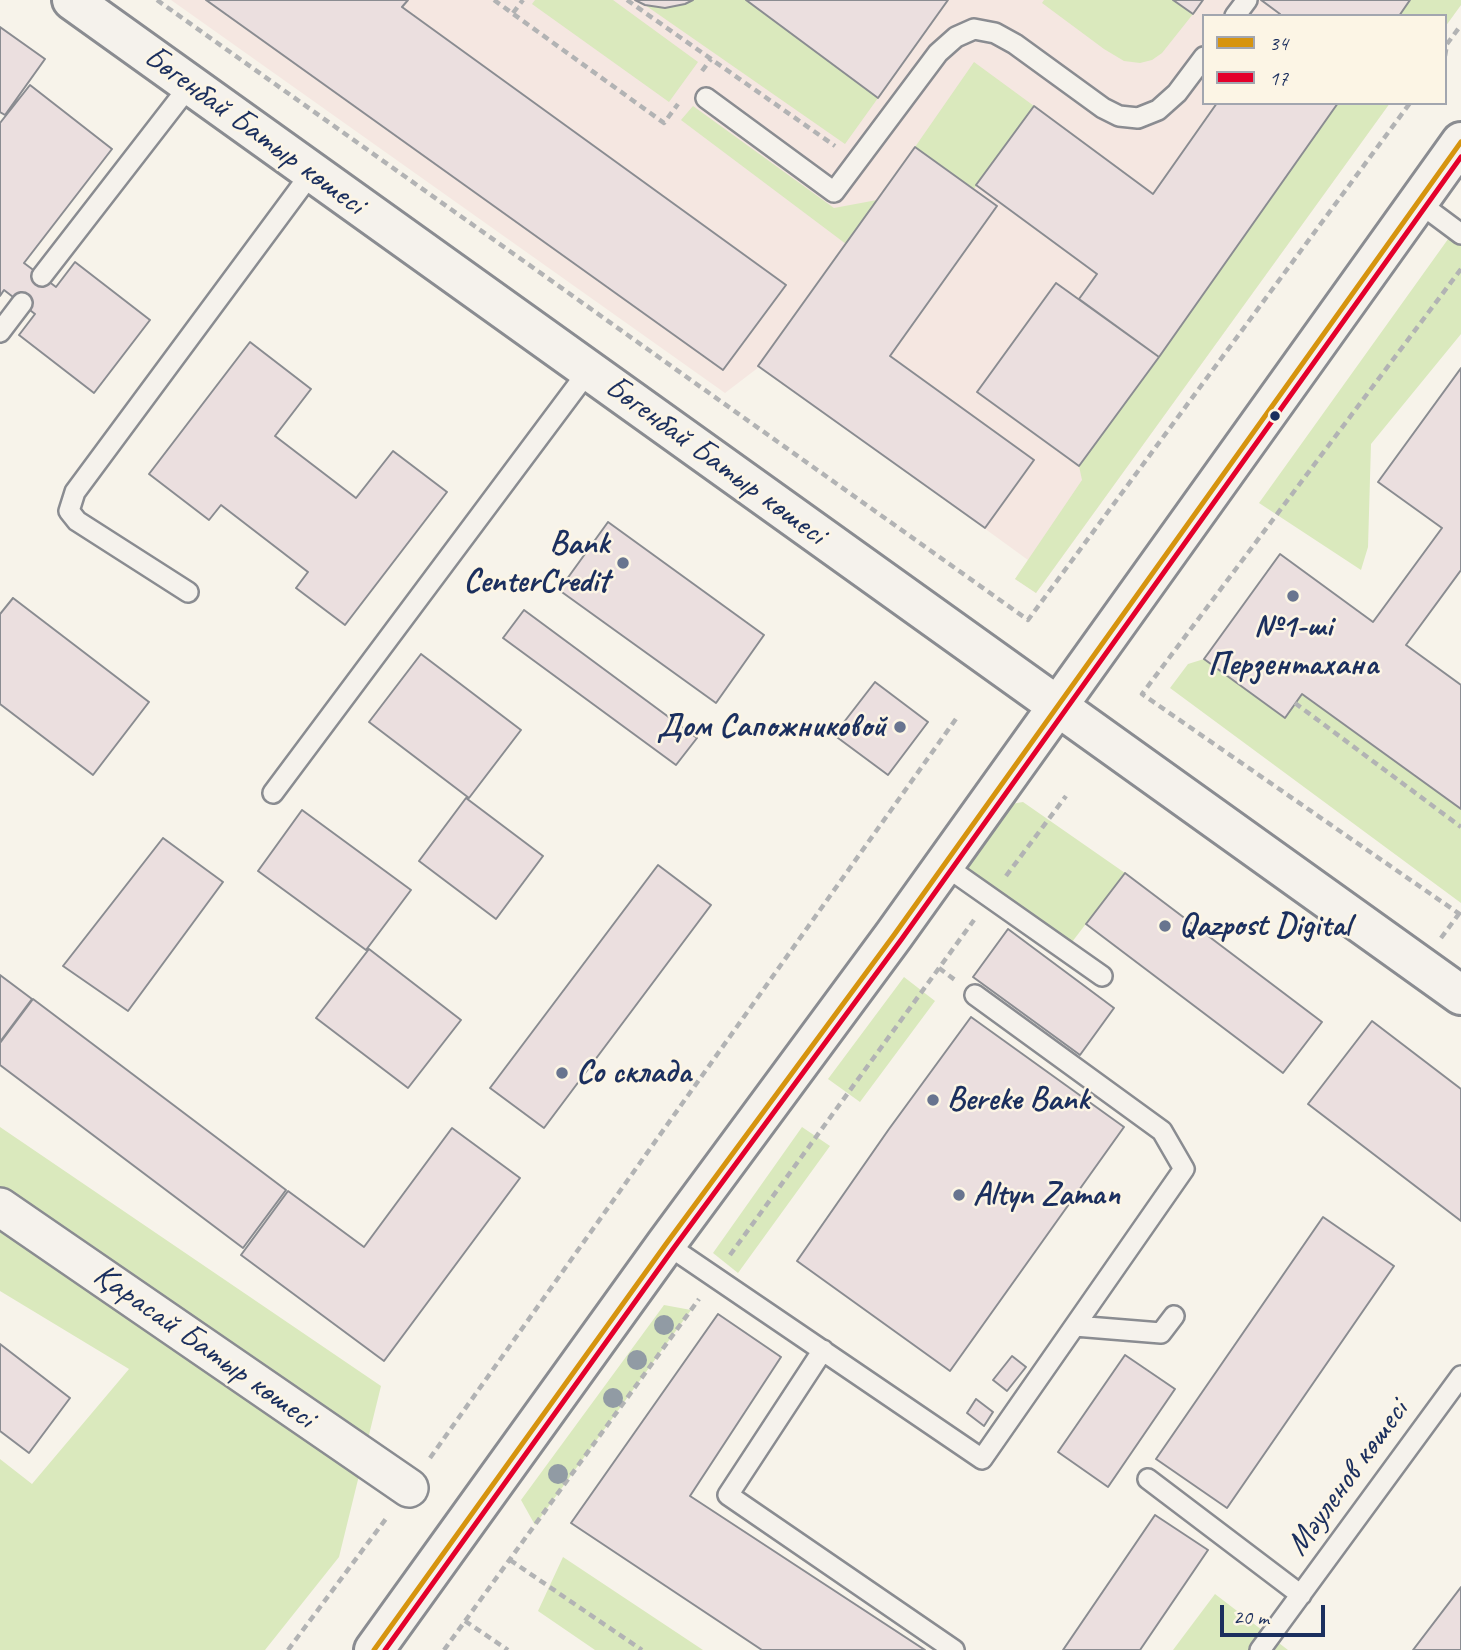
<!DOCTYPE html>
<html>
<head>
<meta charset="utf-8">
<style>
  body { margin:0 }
  #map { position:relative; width:1461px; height:1650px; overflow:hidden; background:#f7f3ea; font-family:Caveat,sans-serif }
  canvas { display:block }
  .legend { position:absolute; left:1202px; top:14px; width:245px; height:91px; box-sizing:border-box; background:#fcf5e5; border:2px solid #a2a6af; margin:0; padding:9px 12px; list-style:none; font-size:21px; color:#1b2f5e }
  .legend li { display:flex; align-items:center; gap:14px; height:35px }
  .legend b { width:35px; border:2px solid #a2a6af }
  .scale { position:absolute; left:1220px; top:1605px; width:105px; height:32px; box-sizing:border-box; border:4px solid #1b2f5e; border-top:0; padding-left:9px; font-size:21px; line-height:24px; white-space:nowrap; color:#1b2f5e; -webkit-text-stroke:5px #fcf5e5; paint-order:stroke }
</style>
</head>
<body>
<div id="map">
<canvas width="1461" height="1650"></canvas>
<ul class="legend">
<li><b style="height:9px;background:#d6940e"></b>34</li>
<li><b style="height:9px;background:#e4002b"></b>17</li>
</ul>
<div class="scale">20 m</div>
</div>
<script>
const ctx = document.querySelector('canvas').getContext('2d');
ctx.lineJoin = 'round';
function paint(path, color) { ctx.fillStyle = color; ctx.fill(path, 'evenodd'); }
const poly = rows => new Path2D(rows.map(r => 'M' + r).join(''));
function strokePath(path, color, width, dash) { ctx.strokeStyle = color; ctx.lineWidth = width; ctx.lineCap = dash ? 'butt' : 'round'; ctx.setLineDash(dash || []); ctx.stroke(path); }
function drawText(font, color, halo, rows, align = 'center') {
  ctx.font = font + ' Caveat,sans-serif'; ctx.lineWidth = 5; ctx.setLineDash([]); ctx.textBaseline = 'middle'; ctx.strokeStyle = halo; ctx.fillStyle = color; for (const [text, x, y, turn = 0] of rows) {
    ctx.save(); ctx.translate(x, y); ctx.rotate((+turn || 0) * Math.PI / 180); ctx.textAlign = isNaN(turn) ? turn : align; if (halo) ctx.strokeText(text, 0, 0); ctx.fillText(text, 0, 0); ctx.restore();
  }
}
const built = poly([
  [171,0,1461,0,1461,5,1445,27,1445,16,1204,16,1204,103,1390,103,1036,593,1015,579,1028,560,841,424,759,367,725,393]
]);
const green = poly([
  [535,0,613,0,698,62,669,102,532,4],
  [693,0,746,0,878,98,845,144,645,5,665,8,685,4],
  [1044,0,1173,0,1193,14,1162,53,1152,60,1140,63,1124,61,1104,49,1042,3],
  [1410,0,1461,0,1461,5,1445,27,1445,16,1399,16],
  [974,62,1034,106,974,189,915,147],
  [1338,103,1390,103,1036,593,1015,579,1082,480,1079,466,1159,357],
  [693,106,834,208,877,200,846,244,681,120],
  [1461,221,1461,334,1371,444,1368,547,1361,570,1259,503],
  [1204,659,1284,718,1302,694,1461,809,1461,903,1170,688,1188,664],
  [1023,802,1125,873,1072,942,961,863,1005,805],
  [904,977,935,1001,860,1102,828,1079],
  [0,1127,381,1386,339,1557,265,1650,0,1650,0,1459,32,1484,129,1369,0,1291],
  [802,1127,830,1146,738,1273,713,1253],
  [664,1305,691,1310,535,1525,521,1500],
  [563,1557,703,1650,595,1650,538,1611],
  [1215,1594,1288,1650,1173,1650]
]);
const building = poly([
  [206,0,408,0,402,7,786,285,723,370,206,0],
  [635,0,693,0,685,4,665,8,645,5,635,0],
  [746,0,948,0,878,98,746,0],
  [1173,0,1203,0,1193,14,1173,0],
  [1261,0,1410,0,1399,16,1279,16,1280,14,1261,0],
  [0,27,45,59,5,115,0,112,0,27],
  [30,85,112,149,24,263,56,287,75,262,150,320,94,393,19,335,35,314,4,290,0,296,0,123,30,85],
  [1217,103,1338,103,1159,357,1079,299,1097,274,976,185,1034,106,1153,194,1217,103],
  [915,147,997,206,890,356,1034,460,985,528,758,366,915,147],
  [1056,283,1159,357,1079,466,977,392,1056,283],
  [250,342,311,389,275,436,356,498,393,451,447,492,345,625,296,588,308,572,221,505,209,520,149,474,250,342],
  [1461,368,1461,570,1406,645,1461,685,1461,809,1302,694,1285,718,1204,659,1280,554,1373,622,1442,528,1378,482,1461,368],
  [608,522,764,635,716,703,559,590,608,522],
  [13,598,149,702,93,775,0,704,0,614,13,598],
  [524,610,697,738,676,765,503,638,524,610],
  [421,654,521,730,469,798,369,722,421,654],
  [875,682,928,722,888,775,834,735,875,682],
  [466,798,543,856,496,919,419,861,466,798],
  [302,810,411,890,366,950,258,871,302,810],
  [163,838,223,882,128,1011,63,966,163,838],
  [658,865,711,905,544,1128,490,1088,658,865],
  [1125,873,1322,1022,1283,1073,1086,924,1125,873],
  [1008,929,1114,1008,1080,1055,973,977,1008,929],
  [369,949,461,1020,408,1088,316,1018,369,949],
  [0,975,32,999,0,1042,0,975],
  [33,999,286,1190,243,1248,0,1065,0,1043,33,999],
  [971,1017,1124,1127,950,1371,797,1261,889,1129,971,1017],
  [1372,1021,1461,1089,1461,1221,1308,1104,1372,1021],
  [452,1128,520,1178,384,1361,241,1255,288,1191,364,1247,452,1128],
  [1323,1217,1394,1266,1227,1508,1156,1459,1323,1217],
  [718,1314,781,1357,690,1496,925,1650,762,1650,571,1523,718,1314],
  [0,1344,70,1398,29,1453,0,1431,0,1344],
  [1125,1355,1175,1389,1108,1487,1058,1452,1125,1355],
  [1012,1356,1026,1367,1007,1391,993,1380,1012,1356],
  [976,1399,993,1412,984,1426,967,1413,976,1399],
  [1155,1515,1208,1550,1140,1650,1063,1650,1155,1515],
  [1461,1587,1461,1650,1413,1650,1461,1587]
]);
const path = poly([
  [157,0,1028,620,1410,103],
  [494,0,664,123,678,104],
  [627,0,835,146],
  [513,13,523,0],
  [1445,56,1447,44,1461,25],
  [702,71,711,59],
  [1461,269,1142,694,1461,915],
  [1295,703,1461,827],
  [1006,876,1066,796],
  [1441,938,1461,911],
  [939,968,955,980],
  [730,1255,974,920],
  [430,1458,958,716],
  [510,1560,642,1650],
  [465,1621,508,1650],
  [288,1650,388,1516],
  [444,1650,699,1299]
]);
const lane = poly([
  [1235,16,1247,0],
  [706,98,834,192,938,53,956,37,974,29,995,33,1015,44,1103,108,1119,116,1138,118,1158,110,1177,93,1204,57],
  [1418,202,1461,234],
  [42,276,190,85],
  [0,332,22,303],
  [188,592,77,521,69,511,75,492,312,172],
  [273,793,589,370],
  [944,865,1102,976],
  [666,1244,982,1459,1184,1169,1162,1131,975,995],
  [1075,1326,1161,1333,1174,1316],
  [823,1350,728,1495,954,1650],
  [1148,1479,1301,1595],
  [1260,1650,1461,1376]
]);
const street = poly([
  [0,1207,409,1488]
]);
const secondary = poly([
  [72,0,1461,995],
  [374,1650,666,1244,894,935,1461,142]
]);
const bus1 = poly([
  [374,1650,666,1244,894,935,1461,142]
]);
const bus2 = poly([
  [385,1650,673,1249,901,940,1461,157]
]);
const trees = [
  [664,1325],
  [637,1360],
  [613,1398],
  [558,1474]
];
const markers = [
  [1275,416,6,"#1b2f5e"],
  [623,563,7,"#68748f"],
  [1293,596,7,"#68748f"],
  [900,727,7,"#68748f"],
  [1165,926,7,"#68748f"],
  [562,1073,7,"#68748f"],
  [933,1100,7,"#68748f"],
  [959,1195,7,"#68748f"]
];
const streetNames = [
  ["Бөгенбай Батыр көшесі",254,131,36],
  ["Бөгенбай Батыр көшесі",715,461,36],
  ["Қарасай Батыр көшесі",204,1347,35],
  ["Мәуленов көшесі",1348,1478,-54]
];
const poiNames = [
  ["Bank",609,544,"right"],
  ["CenterCredit",609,582,"right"],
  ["№1-ші",1293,627,"center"],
  ["Перзентахана",1293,665,"center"],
  ["Дом Сапожниковой",886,727,"right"],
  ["Qazpost Digital",1179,926],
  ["Со склада",576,1073],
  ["Bereke Bank",947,1100],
  ["Altyn Zaman",973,1195]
];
paint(built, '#f5e7e1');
paint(green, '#dae9bd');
paint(building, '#ebdfdf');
strokePath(building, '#8a8c91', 2);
strokePath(lane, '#8a8c91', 24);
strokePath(street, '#8a8c91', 42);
strokePath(secondary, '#8a8c91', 44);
strokePath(path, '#b2b3b4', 4.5, [7, 5]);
strokePath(lane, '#f5f2ec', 19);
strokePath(street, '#f5f2ec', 37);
strokePath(secondary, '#f5f2ec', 38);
strokePath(bus1, '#d6940e', 5);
strokePath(bus2, '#e4002b', 5);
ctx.fillStyle = '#919ba4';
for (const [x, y] of trees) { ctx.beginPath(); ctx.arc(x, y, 10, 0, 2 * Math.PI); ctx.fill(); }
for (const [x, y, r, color] of markers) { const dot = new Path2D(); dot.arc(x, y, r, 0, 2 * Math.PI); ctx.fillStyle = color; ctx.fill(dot); strokePath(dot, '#fcf5e5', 2.5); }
drawText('33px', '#1b2f5e', '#fcf5e5', streetNames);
drawText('bold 33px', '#1b2f5e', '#fcf5e5', poiNames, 'left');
</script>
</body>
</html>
